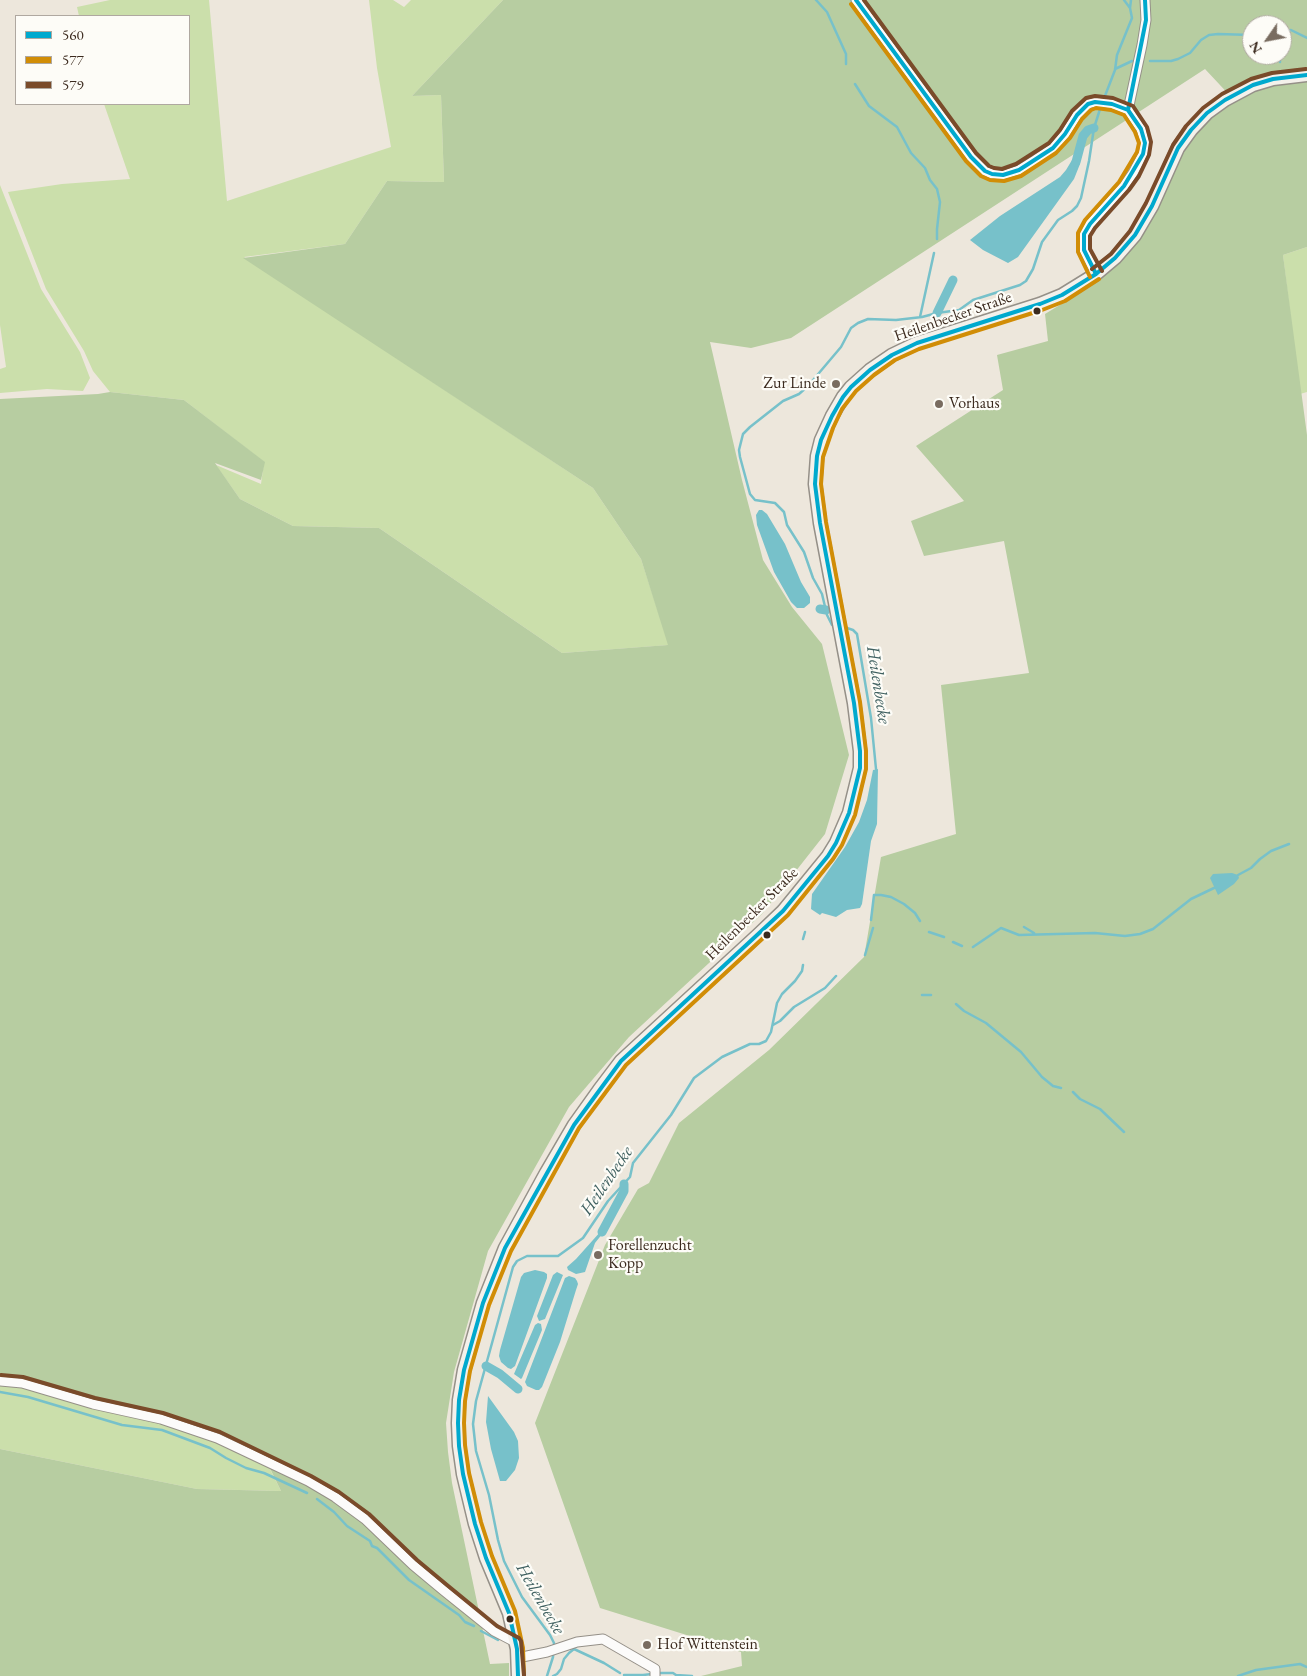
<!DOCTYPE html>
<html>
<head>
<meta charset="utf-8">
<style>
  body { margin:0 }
  #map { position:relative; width:1307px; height:1676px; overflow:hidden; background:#ede7dc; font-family:"EB Garamond",serif }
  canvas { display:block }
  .legend { position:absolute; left:15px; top:15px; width:175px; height:90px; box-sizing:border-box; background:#fdfcf7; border:1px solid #afa8a0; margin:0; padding:6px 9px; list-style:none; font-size:15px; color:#3b2a1e }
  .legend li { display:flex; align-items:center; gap:10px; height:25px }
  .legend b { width:25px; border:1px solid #afa8a0 }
  .north { position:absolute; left:1242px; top:15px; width:50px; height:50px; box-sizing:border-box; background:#fdfcf7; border:1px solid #afa8a0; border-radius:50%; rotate:237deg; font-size:14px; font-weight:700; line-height:20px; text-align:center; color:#3b2a1e }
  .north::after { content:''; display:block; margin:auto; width:18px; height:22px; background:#796c60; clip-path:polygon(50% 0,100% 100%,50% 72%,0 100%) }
</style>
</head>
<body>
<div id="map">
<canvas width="1307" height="1676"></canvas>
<ul class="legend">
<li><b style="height:6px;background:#00a9ce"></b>560</li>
<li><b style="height:6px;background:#d18d06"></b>577</li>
<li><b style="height:6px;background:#7a4b2a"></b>579</li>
</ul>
<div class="north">N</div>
</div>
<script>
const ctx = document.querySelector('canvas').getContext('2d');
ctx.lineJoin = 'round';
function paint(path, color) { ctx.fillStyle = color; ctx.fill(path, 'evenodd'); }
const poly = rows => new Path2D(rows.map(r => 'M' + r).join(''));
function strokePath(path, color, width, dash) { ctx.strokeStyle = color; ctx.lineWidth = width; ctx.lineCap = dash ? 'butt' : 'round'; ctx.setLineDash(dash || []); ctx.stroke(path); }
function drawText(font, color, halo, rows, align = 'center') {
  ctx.font = font + ' "EB Garamond",serif'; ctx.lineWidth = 4.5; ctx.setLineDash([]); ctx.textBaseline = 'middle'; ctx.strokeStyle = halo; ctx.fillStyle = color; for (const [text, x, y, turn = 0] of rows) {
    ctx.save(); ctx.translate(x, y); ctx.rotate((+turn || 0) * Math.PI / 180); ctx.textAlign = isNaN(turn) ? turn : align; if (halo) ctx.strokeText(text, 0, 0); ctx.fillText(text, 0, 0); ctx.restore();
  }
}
const green = poly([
  [110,0,209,0,227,201,391,147,377,68,369,0,393,0,404,7,411,0,503,0,412,96,441,95,444,182,387,181,345,244,244,257,593,488,641,559,669,645,562,653,379,528,293,526,240,499,216,465,261,484,264,462,184,400,110,392,93,371,84,351,46,289,8,192,62,184,130,179,104,104,189,104,189,16,79,16,77,7],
  [0,185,41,289,80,352,90,378,83,391,47,389,0,393,0,369,6,367,0,325],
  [1307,247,1307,392,1300,394,1283,255],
  [0,1374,207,1429,261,1451,281,1491,197,1489,0,1449]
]);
const forest = poly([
  [503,0,1307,0,1307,247,1283,255,1307,435,1307,1676,701,1676,742,1666,741,1652,600,1608,535,1423,605,1245,638,1189,649,1183,679,1123,769,1050,864,957,881,857,956,834,941,685,1029,673,1004,541,924,556,911,521,964,501,916,446,1003,390,997,355,1048,341,1045,314,1094,284,1109,271,1133,246,1184,147,1210,117,1234,100,1205,69,791,338,751,348,710,342,742,480,763,560,792,607,822,644,849,755,825,834,762,914,629,1037,569,1107,488,1251,454,1372,446,1423,448,1452,452,1483,490,1664,509,1663,509,1676,0,1676,0,1449,197,1489,281,1491,261,1450,207,1429,0,1374,0,399,98,394,110,392,184,400,265,462,261,480,215,463,240,499,293,526,379,528,562,653,668,645,641,559,593,488,243,258,345,244,387,181,444,182,441,95,412,96],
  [1252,25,1282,25,1282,55,1252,55]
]);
const water = poly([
  [1072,160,1080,164,1074,179,1018,257,1008,263,983,250,970,240,1000,216,1060,177,1066,170],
  [759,510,762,510,767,514,785,544,801,582,810,597,810,603,804,608,797,608,791,602,774,572,757,525,756,515],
  [878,769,877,824,871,841,862,904,860,908,847,910,836,917,822,913,820,915,811,909,812,894,845,847,859,822,867,800,873,770],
  [1232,873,1238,875,1239,878,1234,884,1218,895,1210,878,1213,874],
  [601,1231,603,1233,595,1243,585,1272,576,1274,568,1270,567,1267,576,1259],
  [535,1270,544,1272,547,1274,547,1278,515,1366,511,1369,508,1368,501,1362,499,1356,500,1350,521,1277,524,1273],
  [557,1272,563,1275,545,1319,539,1321,537,1316,553,1275],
  [569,1276,575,1278,577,1281,578,1284,576,1290,560,1342,542,1387,539,1390,536,1390,527,1386,525,1382,565,1278],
  [538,1323,541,1324,542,1330,522,1378,521,1379,514,1374,535,1325],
  [488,1396,514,1432,518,1441,519,1458,515,1470,506,1481,500,1481,491,1449,486,1422]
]);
const stream = poly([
  [816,0,827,12,846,54,846,64],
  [1130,8,1131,0],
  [1282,33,1291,30,1307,38],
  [1280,55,1280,62],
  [1150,61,1171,61,1178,59,1190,53,1201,40,1209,35,1218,34,1252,35],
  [1115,69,1132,61],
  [855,84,869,106,897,127,911,153,925,168,930,180,937,189,940,202,937,229,937,239],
  [1103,101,1115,70,1117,55,1132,18,1130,8,1124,0],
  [920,317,934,253],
  [834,626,832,625,827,615,822,594,813,578,804,552,787,525,784,512,775,503,755,500,750,494,740,457,739,450,743,434,750,427,783,401,799,394,808,386,841,347,851,328,858,323,868,319,896,320,922,317,937,313,959,310,973,300,1020,285,1026,281,1033,269,1042,242,1058,220,1072,211,1077,206,1081,198,1089,161,1094,128,1101,106],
  [844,627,853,630,857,634,871,718,876,769],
  [1238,875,1251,868,1260,859,1271,851,1289,844],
  [871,920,874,895,881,895,891,897,904,904,915,913,920,921],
  [1024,927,1034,933],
  [929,932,944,937],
  [803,939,805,932],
  [953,942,962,946],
  [973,947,1001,928,1019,935,1095,933,1125,936,1140,934,1153,929,1191,899,1214,888],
  [865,955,873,928],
  [922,995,931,995],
  [956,1004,964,1011,986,1023,1021,1052,1042,1077,1053,1086,1061,1088],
  [773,1025,780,1021,794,1007,825,988,836,976],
  [1073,1092,1080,1099,1100,1109,1124,1132],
  [0,1392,28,1397,122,1425,162,1430,210,1448,226,1458,246,1468,264,1473,307,1493],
  [317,1499,334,1512,347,1526,370,1541,372,1546,377,1548,409,1580,459,1615,465,1622,474,1626],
  [481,1631,498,1640],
  [658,1673,673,1673,676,1675,692,1676],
  [624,1675,643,1675,652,1674],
  [547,1676,553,1657,554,1643,550,1635,522,1597,504,1561,498,1540,489,1495,476,1451,473,1424,476,1401,513,1267,517,1261,527,1256,558,1256,583,1238,608,1201,630,1177,633,1163,671,1115,694,1078,722,1057,750,1044,759,1044,766,1041,771,1032,777,1003,782,994,795,981,802,971,803,965],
  [553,1676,557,1674,561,1669,564,1659,569,1653,574,1649,604,1663,620,1673],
  [1238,1676,1256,1670,1300,1664,1307,1667]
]);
const canal = poly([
  [1076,162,1083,136,1088,130,1094,128],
  [937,313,953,280],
  [820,609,826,610],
  [602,1232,624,1191,624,1184],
  [486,1366,500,1374,518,1389]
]);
const minor = poly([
  [856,0,971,157,985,171,992,174,1003,175,1019,170,1035,160,1053,148,1065,134,1077,115,1088,104,1095,102,1112,104,1128,110,1141,129,1145,143,1143,154,1133,173,1124,186,1090,224,1084,234,1084,250,1096,274],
  [1128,110,1142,45,1146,20,1145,0],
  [0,1381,22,1383,93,1404,161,1419,217,1438,308,1481,335,1497,365,1519,413,1565,443,1590,494,1631,515,1642],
  [517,1658,547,1652,577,1642,603,1639,655,1669,655,1676]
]);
const secondary = poly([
  [518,1676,517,1649,509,1613,486,1558,475,1524,463,1474,459,1446,458,1423,459,1400,464,1370,483,1303,505,1248,546,1173,574,1125,599,1090,621,1061,759,934,783,911,828,856,836,843,849,813,860,768,860,751,854,703,820,523,815,484,817,456,821,440,832,416,843,397,851,387,870,370,892,355,917,343,1040,304,1062,295,1096,274,1115,258,1135,235,1152,206,1178,148,1191,130,1207,113,1225,100,1253,85,1273,79,1307,75]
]);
const bus1 = poly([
  [856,0,971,157,985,171,992,174,1003,175,1019,170,1053,148,1065,134,1077,115,1088,104,1095,102,1112,104,1128,110,1141,129,1145,143,1143,154,1124,186,1090,224,1084,234,1084,250,1096,274],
  [1128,110,1146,20,1145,0],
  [518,1676,517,1649,509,1613,486,1558,475,1524,463,1474,459,1446,458,1423,459,1400,464,1370,483,1303,505,1248,574,1125,621,1061,783,911,828,856,836,843,849,813,860,768,860,751,854,703,820,523,815,484,817,456,821,440,832,416,843,397,851,387,870,370,892,355,917,343,1040,304,1062,295,1096,274,1115,258,1135,235,1152,206,1178,148,1191,130,1207,113,1225,100,1253,85,1273,79,1307,75]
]);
const bus2 = poly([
  [851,4,966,161,981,176,990,180,1004,181,1021,176,1056,153,1070,138,1082,119,1091,110,1096,108,1111,110,1124,115,1135,132,1139,143,1137,152,1119,182,1085,220,1078,233,1078,252,1090,277],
  [524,1676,523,1648,515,1611,492,1556,481,1522,469,1473,465,1445,464,1423,465,1401,470,1371,489,1305,511,1251,579,1128,626,1065,788,915,833,859,842,845,855,815,866,769,866,751,860,702,826,522,821,484,823,457,833,428,842,409,856,391,874,375,895,360,919,349,1042,310,1065,301,1099,279]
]);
const bus3 = poly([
  [864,0,976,153,989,166,994,168,1002,169,1016,164,1049,143,1060,130,1072,111,1086,98,1095,96,1113,98,1133,106,1147,127,1151,142,1149,155,1139,176,1129,190,1095,228,1090,236,1090,249,1102,271],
  [1092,269,1111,254,1130,231,1146,203,1173,145,1186,126,1203,108,1222,94,1251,79,1272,73,1306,69],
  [1,1375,23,1377,95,1398,163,1413,220,1432,311,1476,339,1492,369,1514,417,1560,447,1585,497,1626,519,1638,521,1641,524,1675]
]);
const markers = [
  [1037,311,4.5,"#3b2a1e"],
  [836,384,5,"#796c60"],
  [939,404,5,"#796c60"],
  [767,935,4.5,"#3b2a1e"],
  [598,1255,5,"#796c60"],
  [510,1619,4.5,"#3b2a1e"],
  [647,1645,5,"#796c60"]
];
const streetNames = [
  ["Heilenbecker Straße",953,317,-19],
  ["Heilenbecker Straße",752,914,-45]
];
const poiNames = [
  ["Zur Linde",826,384,"right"],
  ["Vorhaus",949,404],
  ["Forellenzucht",608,1246],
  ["Kopp",608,1264],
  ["Hof Wittenstein",657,1645]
];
const waterNames = [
  ["Heilenbecke",878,685,81],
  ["Heilenbecke",607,1181,-56],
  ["Heilenbecke",540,1599,60]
];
paint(green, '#cbdfab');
paint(forest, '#b7cda1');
paint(water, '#77c1ca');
strokePath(stream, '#77c1ca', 2.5);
strokePath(canal, '#77c1ca', 9);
strokePath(minor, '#959088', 11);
strokePath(secondary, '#959088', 15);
strokePath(minor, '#fcfbfa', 9);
strokePath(secondary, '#f4f1eb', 12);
strokePath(bus1, '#00a9ce', 4);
strokePath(bus2, '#d18d06', 4);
strokePath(bus3, '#7a4b2a', 4);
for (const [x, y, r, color] of markers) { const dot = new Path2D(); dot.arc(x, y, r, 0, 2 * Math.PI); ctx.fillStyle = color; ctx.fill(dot); strokePath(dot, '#fdfcf7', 2); }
drawText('16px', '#3b2a1e', '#fdfcf7', streetNames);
drawText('16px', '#3b2a1e', '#fdfcf7', poiNames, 'left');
drawText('italic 18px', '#3f6060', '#fdfcf7', waterNames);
</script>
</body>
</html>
